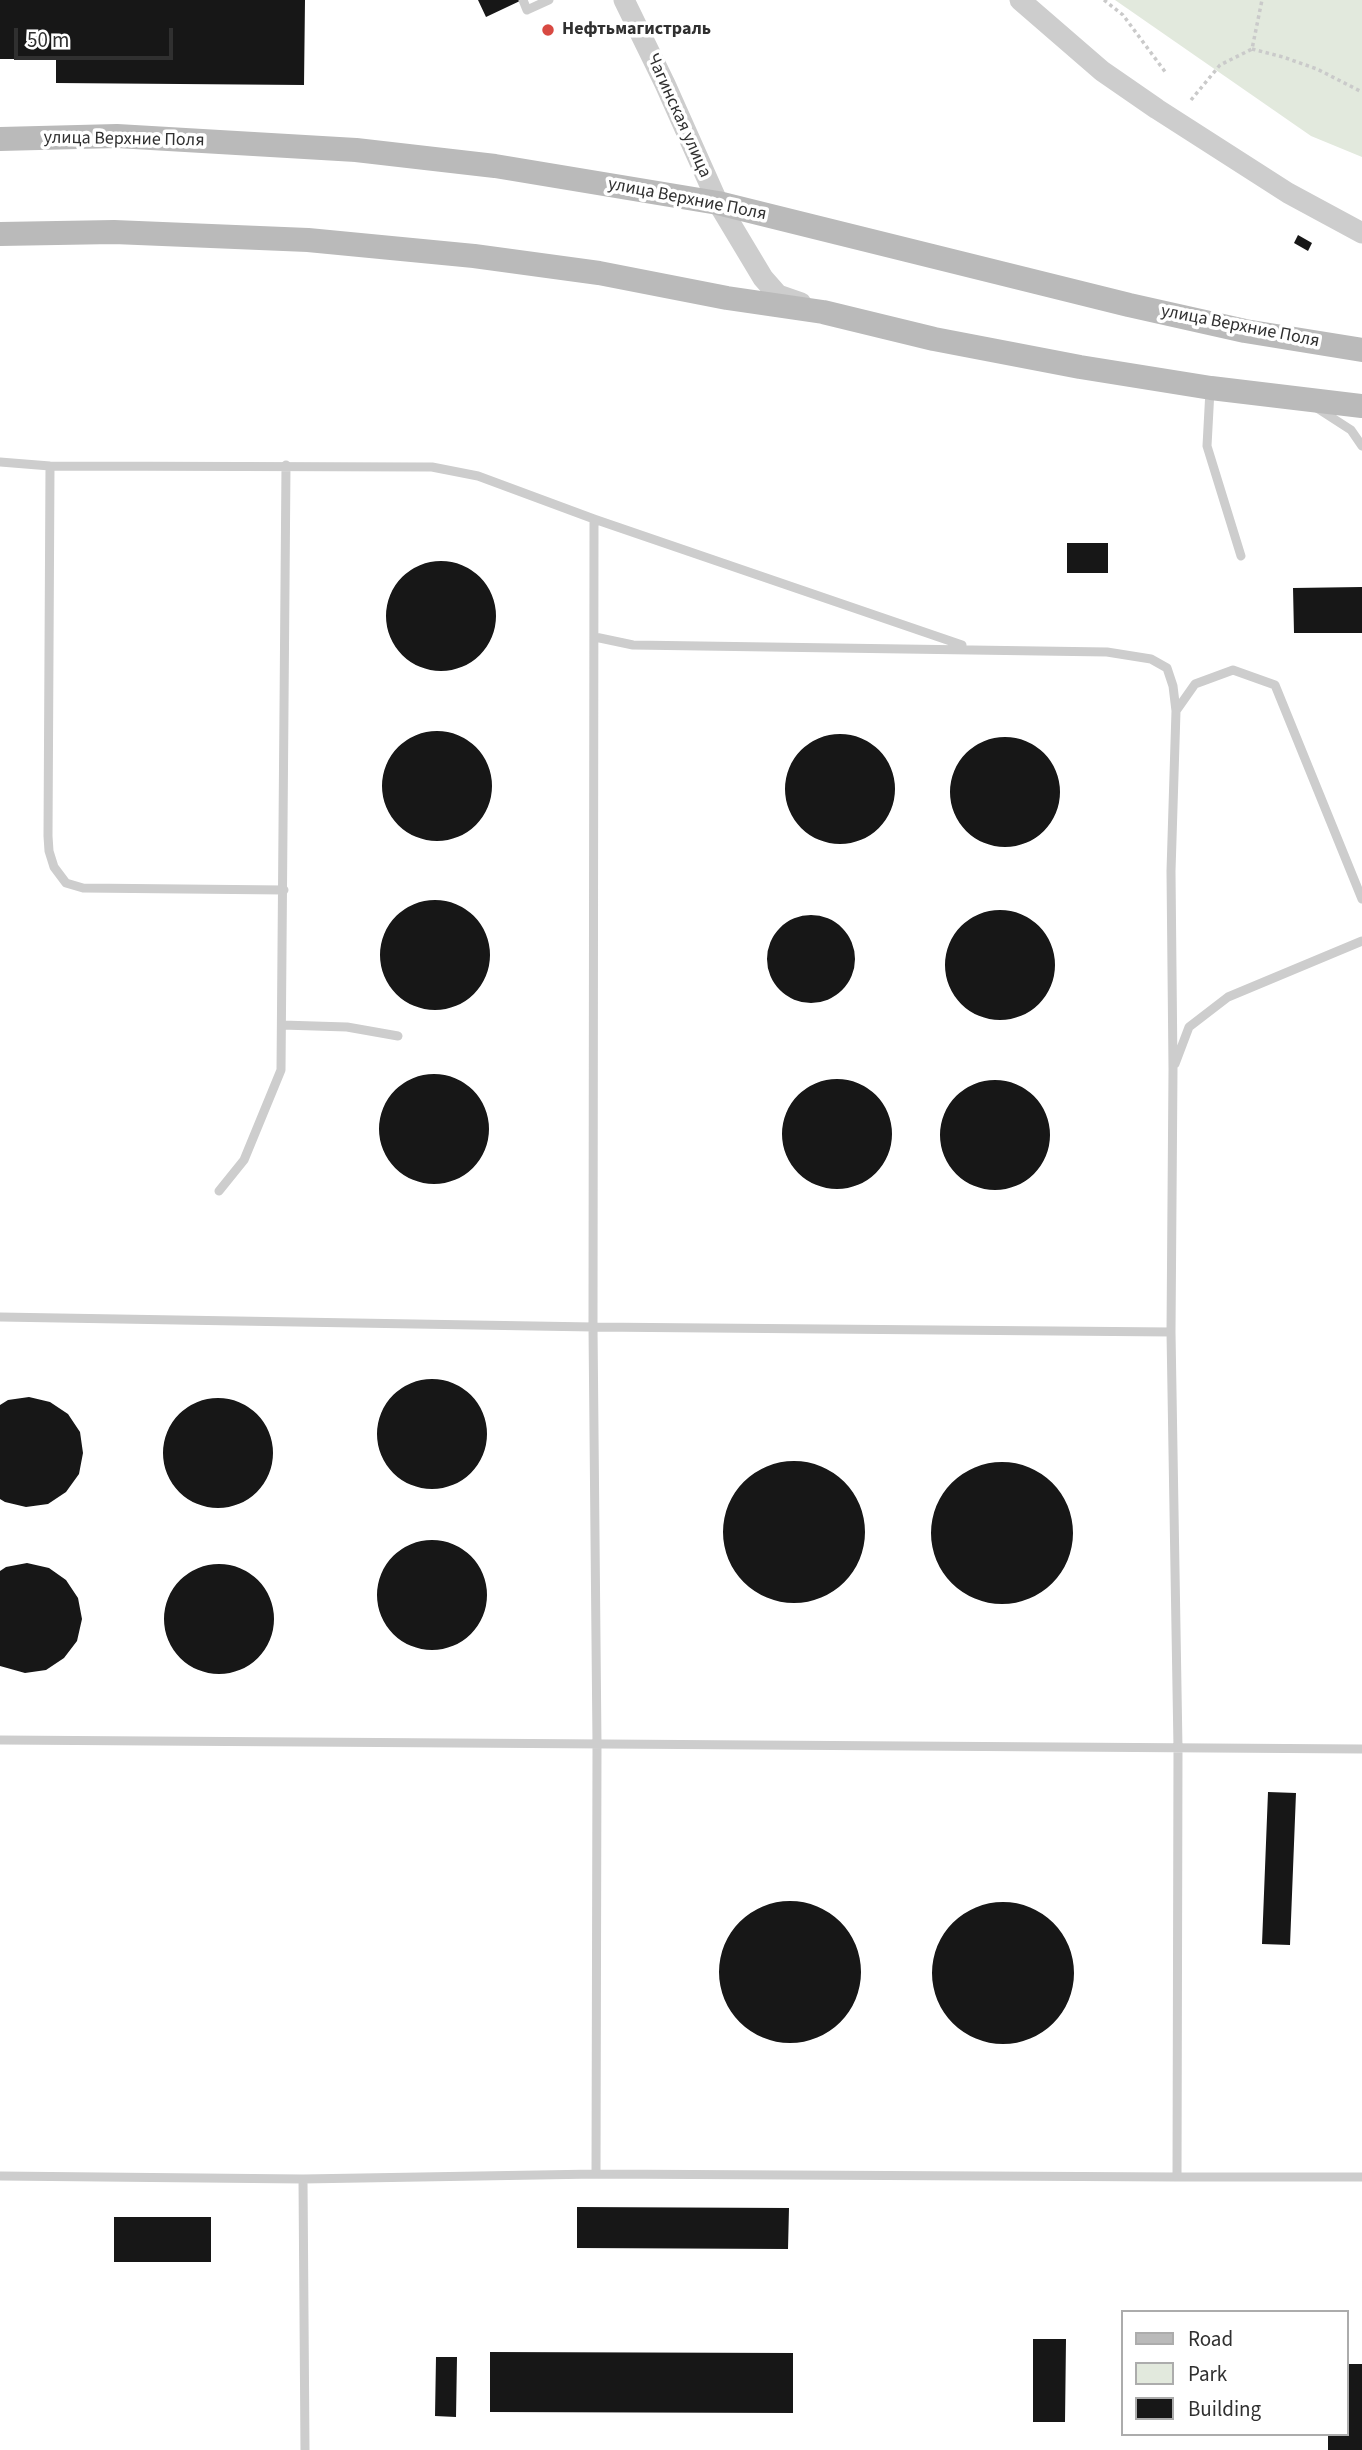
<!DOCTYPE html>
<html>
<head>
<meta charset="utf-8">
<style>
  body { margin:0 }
  #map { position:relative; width:1362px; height:2450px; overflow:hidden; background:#fff; font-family:"Source Sans 3",sans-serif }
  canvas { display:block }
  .legend { position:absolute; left:1121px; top:2310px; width:228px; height:126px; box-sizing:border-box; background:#fff; border:2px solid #acacac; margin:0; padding:9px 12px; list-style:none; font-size:21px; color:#303030 }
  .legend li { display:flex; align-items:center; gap:14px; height:35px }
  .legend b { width:35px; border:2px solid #acacac }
  .scale { position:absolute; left:14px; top:28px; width:159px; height:32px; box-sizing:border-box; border:4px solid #303030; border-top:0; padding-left:9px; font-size:21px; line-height:24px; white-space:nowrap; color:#303030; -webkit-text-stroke:5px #fff; paint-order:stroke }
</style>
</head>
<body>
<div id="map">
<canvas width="1362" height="2450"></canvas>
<ul class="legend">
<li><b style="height:9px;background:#bababa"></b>Road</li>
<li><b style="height:19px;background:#e2e9dd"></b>Park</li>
<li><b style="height:19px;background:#171717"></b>Building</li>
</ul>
<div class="scale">50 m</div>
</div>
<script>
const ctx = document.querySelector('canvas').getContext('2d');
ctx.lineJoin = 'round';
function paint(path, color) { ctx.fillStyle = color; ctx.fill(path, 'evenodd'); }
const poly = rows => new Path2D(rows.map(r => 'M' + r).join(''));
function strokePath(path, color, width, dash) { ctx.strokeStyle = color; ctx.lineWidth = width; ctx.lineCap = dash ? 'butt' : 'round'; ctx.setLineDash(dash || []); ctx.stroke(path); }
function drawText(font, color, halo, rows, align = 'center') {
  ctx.font = font + ' "Source Sans 3",sans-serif'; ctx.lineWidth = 7; ctx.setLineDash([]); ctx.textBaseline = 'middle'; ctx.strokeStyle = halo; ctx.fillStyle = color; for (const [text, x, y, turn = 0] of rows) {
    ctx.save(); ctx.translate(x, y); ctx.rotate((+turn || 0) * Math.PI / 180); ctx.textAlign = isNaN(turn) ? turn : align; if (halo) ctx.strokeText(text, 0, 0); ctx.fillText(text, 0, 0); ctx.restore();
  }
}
const green = poly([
  [1115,0,1362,0,1362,157,1311,136]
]);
const building = poly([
  [0,0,305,0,304,85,56,83,56,59,0,59],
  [478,0,522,0,486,17],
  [1298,235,1312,243,1308,251,1294,243],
  [1067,543,1108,543,1108,573,1067,573],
  '386 616a55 55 0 1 1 110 0a55 55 0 1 1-110 0Z',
  [1362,587,1362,633,1294,633,1293,588],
  '382 786a55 55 0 1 1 110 0a55 55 0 1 1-110 0Z',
  '785 789a55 55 0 1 1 110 0a55 55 0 1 1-110 0Z',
  '950 792a55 55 0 1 1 110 0a55 55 0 1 1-110 0Z',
  '380 955a55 55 0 1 1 110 0a55 55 0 1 1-110 0Z',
  '945 965a55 55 0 1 1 110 0a55 55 0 1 1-110 0Z',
  '767 959a44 44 0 1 1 88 0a44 44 0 1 1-88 0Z',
  '379 1129a55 55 0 1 1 110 0a55 55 0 1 1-110 0Z',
  '782 1134a55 55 0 1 1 110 0a55 55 0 1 1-110 0Z',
  '940 1135a55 55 0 1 1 110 0a55 55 0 1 1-110 0Z',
  '377 1434a55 55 0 1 1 110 0a55 55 0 1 1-110 0Z',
  [29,1397,50,1402,68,1414,80,1432,83,1453,79,1474,66,1492,48,1504,26,1507,5,1502,0,1499,0,1405,8,1400],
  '163 1453a55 55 0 1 1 110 0a55 55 0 1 1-110 0Z',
  '723 1532a71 71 0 1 1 142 0a71 71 0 1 1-142 0Z',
  '931 1533a71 71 0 1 1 142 0a71 71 0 1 1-142 0Z',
  '377 1595a55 55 0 1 1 110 0a55 55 0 1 1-110 0Z',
  [27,1563,49,1568,66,1580,78,1598,82,1619,77,1641,64,1658,46,1670,25,1673,0,1666,0,1571,6,1567],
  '164 1619a55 55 0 1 1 110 0a55 55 0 1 1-110 0Z',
  [1268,1792,1296,1793,1290,1945,1262,1944],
  '719 1972a71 71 0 1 1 142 0a71 71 0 1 1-142 0Z',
  '932 1973a71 71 0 1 1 142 0a71 71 0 1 1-142 0Z',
  [577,2207,789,2208,788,2249,577,2248],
  [114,2217,211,2217,211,2262,114,2262],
  [1033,2339,1066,2339,1065,2422,1033,2422],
  [490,2352,793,2353,793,2413,490,2412],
  [436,2357,457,2357,456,2417,435,2416],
  [1346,2364,1362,2364,1362,2450,1328,2450,1328,2434,1346,2434]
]);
const path = poly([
  [1104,0,1123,15,1166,73],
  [1252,49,1283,57,1317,69,1362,92],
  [1191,100,1220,65,1252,49,1262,0]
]);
const service = poly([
  [523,0,527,10,549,0],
  [1210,390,1207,446,1241,556],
  [1317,408,1351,430,1362,446],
  [0,462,50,466,432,467,478,476,594,519,962,645],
  [50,466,48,836,49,851,54,867,66,883,83,888,284,890],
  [594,519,593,1327,597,1744,596,2174],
  [1176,711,1195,684,1233,670,1275,685,1362,899],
  [282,1025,347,1027,398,1036],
  [1175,1064,1189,1027,1228,997,1362,941],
  [219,1191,244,1160,281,1070,286,465],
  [0,1317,593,1327,1171,1332],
  [0,1740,1362,1749],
  [0,2176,303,2179,596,2174,1177,2177,1178,1748,1171,1332,1173,1069,1171,871,1176,711,1173,686,1167,668,1151,659,1107,652,633,645,595,637],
  [1177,2177,1362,2177],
  [303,2179,305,2450]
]);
const tertiary = poly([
  [624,0,665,84,718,203,763,278,778,295,801,303],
  [1020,0,1102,71,1157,109,1288,193,1362,233]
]);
const secondary = poly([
  [0,139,117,136,356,150,495,166,718,203,1129,305,1245,331,1362,350],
  [0,234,114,232,308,240,474,256,599,273,727,298,823,312,934,339,1080,367,1211,388,1362,406]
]);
const markers = [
  [548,30,7,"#d84942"]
];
const poiNames = [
  ["Нефтьмагистраль",562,30]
];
const streetNames = [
  ["Чагинская улица",678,116,66],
  ["улица Верхние Поля",124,140,1],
  ["улица Верхние Поля",687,200,11],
  ["улица Верхние Поля",1240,327,11]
];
paint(green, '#e2e9dd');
paint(building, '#171717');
strokePath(path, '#cacaca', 3.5, [3.5, 3.5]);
strokePath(service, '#cdcdcd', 9);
strokePath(tertiary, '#cdcdcd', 21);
strokePath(secondary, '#bababa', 24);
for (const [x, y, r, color] of markers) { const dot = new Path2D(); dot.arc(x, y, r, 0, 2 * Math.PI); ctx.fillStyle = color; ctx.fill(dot); strokePath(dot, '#fff', 2.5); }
drawText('bold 18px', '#303030', '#fff', poiNames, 'left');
drawText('18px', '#303030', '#fff', streetNames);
</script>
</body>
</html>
